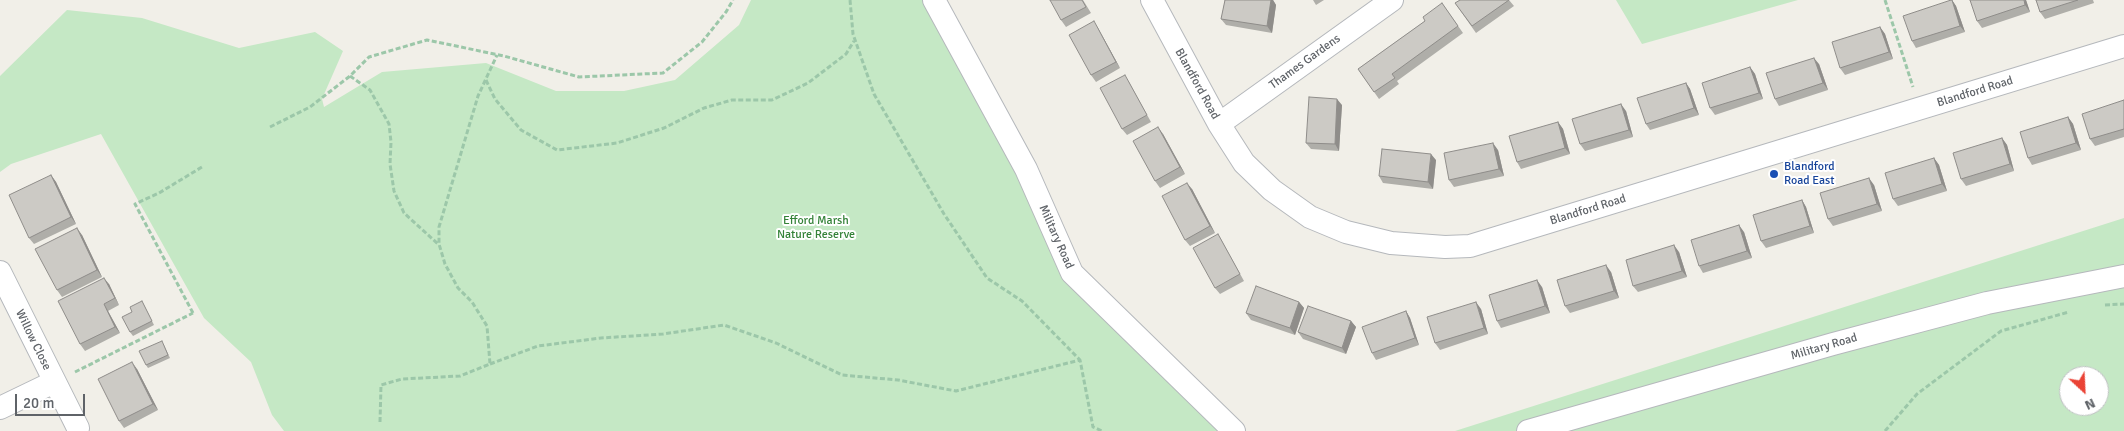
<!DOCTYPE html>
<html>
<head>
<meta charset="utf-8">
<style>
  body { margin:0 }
  #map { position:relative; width:2124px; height:431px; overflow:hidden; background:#f1efe8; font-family:Signika,sans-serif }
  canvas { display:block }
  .north { position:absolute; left:2059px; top:366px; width:50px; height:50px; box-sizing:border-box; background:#fff; border:1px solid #bfc1c3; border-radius:50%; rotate:155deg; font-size:14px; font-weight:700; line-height:20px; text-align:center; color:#5f6368 }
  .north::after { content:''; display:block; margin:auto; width:18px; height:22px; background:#ea4335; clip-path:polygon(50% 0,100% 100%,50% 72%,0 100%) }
  .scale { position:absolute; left:15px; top:394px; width:70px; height:22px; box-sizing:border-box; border:2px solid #5f6368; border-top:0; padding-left:6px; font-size:15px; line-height:18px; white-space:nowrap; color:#5f6368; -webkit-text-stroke:4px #fff; paint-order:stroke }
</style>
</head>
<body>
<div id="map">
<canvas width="2124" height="431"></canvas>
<div class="north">N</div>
<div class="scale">20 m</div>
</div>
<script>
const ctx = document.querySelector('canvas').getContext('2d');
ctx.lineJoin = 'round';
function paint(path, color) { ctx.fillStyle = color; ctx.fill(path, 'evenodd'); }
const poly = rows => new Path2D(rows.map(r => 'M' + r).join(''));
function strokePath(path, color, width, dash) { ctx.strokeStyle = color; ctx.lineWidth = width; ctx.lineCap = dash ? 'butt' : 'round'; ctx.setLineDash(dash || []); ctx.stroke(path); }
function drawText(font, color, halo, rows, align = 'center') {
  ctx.font = font + ' Signika,sans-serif'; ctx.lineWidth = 4; ctx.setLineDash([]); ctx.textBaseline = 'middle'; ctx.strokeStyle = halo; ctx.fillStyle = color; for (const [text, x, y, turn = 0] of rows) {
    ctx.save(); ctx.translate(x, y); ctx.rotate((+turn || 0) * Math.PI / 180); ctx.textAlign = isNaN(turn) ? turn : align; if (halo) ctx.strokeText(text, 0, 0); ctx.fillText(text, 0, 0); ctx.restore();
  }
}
const green = poly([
  [751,0,927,0,1015,166,1065,276,1221,431,284,431,272,415,251,362,204,318,101,134,11,164,0,172,0,76,67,10,142,18,239,48,315,32,343,51,322,99,324,107,382,72,486,63,556,91,624,91,675,80,739,25],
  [1616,0,1798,0,1642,44],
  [2124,218,2124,431,1455,431],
  [2069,376,2099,376,2099,406,2069,406]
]);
const path = poly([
  [850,0,853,34,874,94,944,214,987,278,1022,301,1080,360],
  [1885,0,1913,87],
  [350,76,370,90,389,124,391,142,390,164,394,191,404,213,438,244],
  [486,80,495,99,521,130,557,150,617,143,664,128,704,108,732,100,772,100,808,83,846,54,854,41],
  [270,127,310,107,350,76,369,57,427,40,504,56,579,77,663,73,702,42,726,12,733,0],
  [2105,305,2124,304],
  [193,313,135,204,159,193,202,167],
  [490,364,538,346,601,338,663,334,724,325,776,343,842,375,898,380,956,391,1080,360,1093,427,1102,431],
  [75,372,193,313],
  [380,422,381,385,402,379,460,376,490,364,487,326,472,302,458,288,445,264,439,244,439,227,478,96,497,55],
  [1885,431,1917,394,2001,331,2069,312]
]);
const street = poly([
  [934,0,1026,169,1072,273,1234,431],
  [1152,0,1219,124,1244,163,1272,190,1310,217,1346,232,1391,243,1445,247,1470,246,2124,46],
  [1219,124,1392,0],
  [0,272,78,428],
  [0,408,54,382],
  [1528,431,1833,344,1987,303,2124,276]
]);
const wall = poly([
  [1083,0,1091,13,1066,27,1061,20],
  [1225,0,1273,0,1276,5,1272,33,1226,25,1221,19],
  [1313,0,1324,0,1316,5],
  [1460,0,1509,0,1514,6,1476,33,1455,3],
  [1952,0,1956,6,1965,32,1916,48,1912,41],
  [2026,0,2030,12,1982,28,1977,21],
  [2036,0,2093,0,2094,3,2045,19,2040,12],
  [1442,3,1463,33,1397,81,1399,84,1379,99,1358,69,1425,21],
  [1880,27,1885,34,1893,59,1845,75,1840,68],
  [1098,28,1120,68,1096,82,1091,75],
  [1819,64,1828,90,1779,106,1775,99],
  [1750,67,1755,74,1763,99,1715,115,1710,108],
  [1129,82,1151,122,1127,135,1122,129],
  [1686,83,1690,89,1699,115,1650,130,1646,124],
  [2124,100,2124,137,2095,146,2090,139],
  [1342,105,1339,151,1311,149,1306,143],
  [1626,111,1633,137,1585,151,1580,144],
  [2068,117,2073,124,2081,150,2032,165,2028,158],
  [1558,122,1563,129,1570,154,1521,169,1517,162],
  [1163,134,1185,174,1160,188,1155,181],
  [2002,138,2007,145,2014,171,1966,186,1961,179],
  [1498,150,1504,176,1454,187,1449,180],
  [1934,158,1939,165,1947,191,1898,206,1893,199],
  [1436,160,1433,189,1383,183,1379,176],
  [51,175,56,182,76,224,34,244,29,238],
  [1874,185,1882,211,1833,226,1828,219],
  [1192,189,1215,233,1190,246,1185,240],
  [1802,200,1806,207,1814,233,1766,248,1761,241],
  [1744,232,1752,258,1703,273,1699,266],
  [1218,234,1222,241,1244,281,1220,294,1215,288],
  [82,235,102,277,62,297,57,290],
  [1679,252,1687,277,1638,292,1633,286],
  [1611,272,1619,298,1570,313,1565,306],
  [109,284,119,305,108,311,120,333,85,351,80,344],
  [1542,287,1550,313,1501,328,1497,321],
  [142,301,154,325,133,336,130,332,132,312],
  [1299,302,1304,308,1295,335,1251,320,1246,313],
  [1481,309,1488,334,1440,350,1435,343],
  [1406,311,1410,318,1419,345,1376,360,1372,353],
  [1351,321,1356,327,1346,354,1303,339,1298,332],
  [164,345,170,358,148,368,146,365],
  [137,369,158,410,124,428,119,421]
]);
const shadedWall = poly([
  [1271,0,1273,0,1276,5,1272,33,1267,26],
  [1952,0,1956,6,1965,32,1960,26],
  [2024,0,2026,0,2030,12,2025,5],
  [1094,21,1098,28,1120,68,1116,62],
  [1880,27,1885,34,1893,59,1889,52],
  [1814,58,1819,64,1828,90,1823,83],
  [1750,67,1755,74,1763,99,1759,93],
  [1686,83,1690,89,1699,115,1694,108],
  [1337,99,1342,105,1339,151,1335,144],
  [1621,104,1626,111,1633,137,1629,130],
  [2068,117,2073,124,2081,150,2076,143],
  [1558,122,1563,129,1570,154,1565,148],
  [1158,127,1163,134,1185,174,1180,167],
  [2002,138,2007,145,2014,171,2010,164],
  [1493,143,1498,150,1504,176,1499,169],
  [1431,154,1436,160,1433,189,1428,182],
  [1934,158,1939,165,1947,191,1942,184],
  [51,175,56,182,76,224,71,217],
  [1869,178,1874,185,1882,211,1877,204],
  [1187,183,1192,189,1215,233,1210,226],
  [1802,200,1806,207,1814,233,1810,226],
  [1739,225,1744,232,1752,258,1747,251],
  [77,228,82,235,102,277,97,270],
  [1674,245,1679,252,1687,277,1682,271],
  [1606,265,1611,272,1619,298,1614,291],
  [104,278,109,284,119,305,115,298],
  [1537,280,1542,287,1550,313,1545,306],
  [1299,302,1304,308,1295,335,1290,328],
  [1476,302,1481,309,1488,334,1484,328],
  [104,304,108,311,120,333,115,327],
  [1406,311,1410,318,1419,345,1415,338],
  [1351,321,1356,327,1346,354,1342,348],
  [132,362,137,369,158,410,153,404]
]);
const building = poly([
  [1050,0,1082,0,1086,7,1061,20,1050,0],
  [1225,0,1271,0,1267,26,1221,19,1225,0],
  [1460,0,1509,0,1472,26,1455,3,1460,0],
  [1951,0,1952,0,1960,26,1912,41,1903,16,1951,0],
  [1970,0,2024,0,2025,5,1977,21,1970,0],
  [2036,0,2078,0,2040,12,2036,0],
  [1442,3,1458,26,1392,74,1395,78,1374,92,1358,69,1425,21,1423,17,1442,3],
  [1094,21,1116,62,1091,75,1069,35,1094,21],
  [1880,27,1889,52,1840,68,1832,42,1880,27],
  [1814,58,1823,83,1775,99,1766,73,1814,58],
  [1750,67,1759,93,1710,108,1702,83,1750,67],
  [1125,75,1147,115,1122,129,1100,88,1125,75],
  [1686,83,1694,108,1646,124,1637,98,1686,83],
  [1309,97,1337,99,1335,144,1306,143,1309,97],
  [2124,100,2124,129,2090,139,2082,114,2124,100],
  [1621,104,1629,130,1580,144,1572,119,1621,104],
  [2068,117,2076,143,2028,158,2020,132,2068,117],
  [1558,122,1565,148,1517,162,1509,136,1558,122],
  [1158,127,1180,167,1155,181,1133,141,1158,127],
  [2002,138,2010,164,1961,179,1953,153,2002,138],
  [1493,143,1499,169,1449,180,1444,153,1493,143],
  [1382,149,1431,154,1428,182,1379,176,1382,149],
  [1934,158,1942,184,1893,199,1885,173,1934,158],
  [51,175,71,217,29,238,9,195,51,175],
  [1869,178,1877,204,1828,219,1820,193,1869,178],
  [1187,183,1210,226,1185,240,1162,196,1187,183],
  [1802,200,1810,226,1761,241,1753,215,1802,200],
  [1739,225,1747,251,1699,266,1691,240,1739,225],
  [77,228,97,270,57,290,35,249,77,228],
  [1218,234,1240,274,1215,288,1193,248,1218,234],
  [1674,245,1682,271,1633,286,1626,260,1674,245],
  [1606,265,1614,291,1565,306,1557,280,1606,265],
  [104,278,115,298,104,304,115,327,80,344,58,301,104,278],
  [1537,280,1545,306,1497,321,1489,295,1537,280],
  [1256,286,1299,302,1290,328,1246,313,1256,286],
  [142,301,152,321,130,332,122,317,132,312,130,307,142,301],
  [1476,302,1484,328,1435,343,1427,317,1476,302],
  [1308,306,1351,321,1342,348,1298,332,1308,306],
  [1406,311,1415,338,1372,353,1362,327,1406,311],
  [162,341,168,355,146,365,139,351,162,341],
  [132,362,153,404,119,421,98,379,132,362]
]);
const markers = [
  [1774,174,5,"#1a4fb4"]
];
const streetNames = [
  ["Thames Gardens",1305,62,-36],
  ["Blandford Road",1197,84,61],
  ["Blandford Road",1975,92,-17],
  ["Blandford Road",1588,210,-17],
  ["Military Road",1056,237,66],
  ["Willow Close",33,340,64],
  ["Military Road",1824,347,-16]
];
const transitNames = [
  ["Blandford",1784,167],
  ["Road East",1784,181]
];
const parkNames = [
  ["Efford Marsh",816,221],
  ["Nature Reserve",816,235]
];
paint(green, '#c5e8c5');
strokePath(street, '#b5b8bc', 24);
strokePath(path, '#9cc7a9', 3, [5, 2.5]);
strokePath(street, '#fff', 22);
paint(wall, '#afaea9');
paint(shadedWall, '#8f8d8a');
paint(building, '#cccac5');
strokePath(building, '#8f8d8a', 1);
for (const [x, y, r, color] of markers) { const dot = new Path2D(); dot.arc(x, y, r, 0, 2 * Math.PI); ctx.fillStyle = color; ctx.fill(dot); strokePath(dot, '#fff', 2); }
drawText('12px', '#5f6368', '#fff', streetNames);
drawText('12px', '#164399', '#fff', transitNames, 'left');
drawText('12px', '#348238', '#fff', parkNames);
</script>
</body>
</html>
